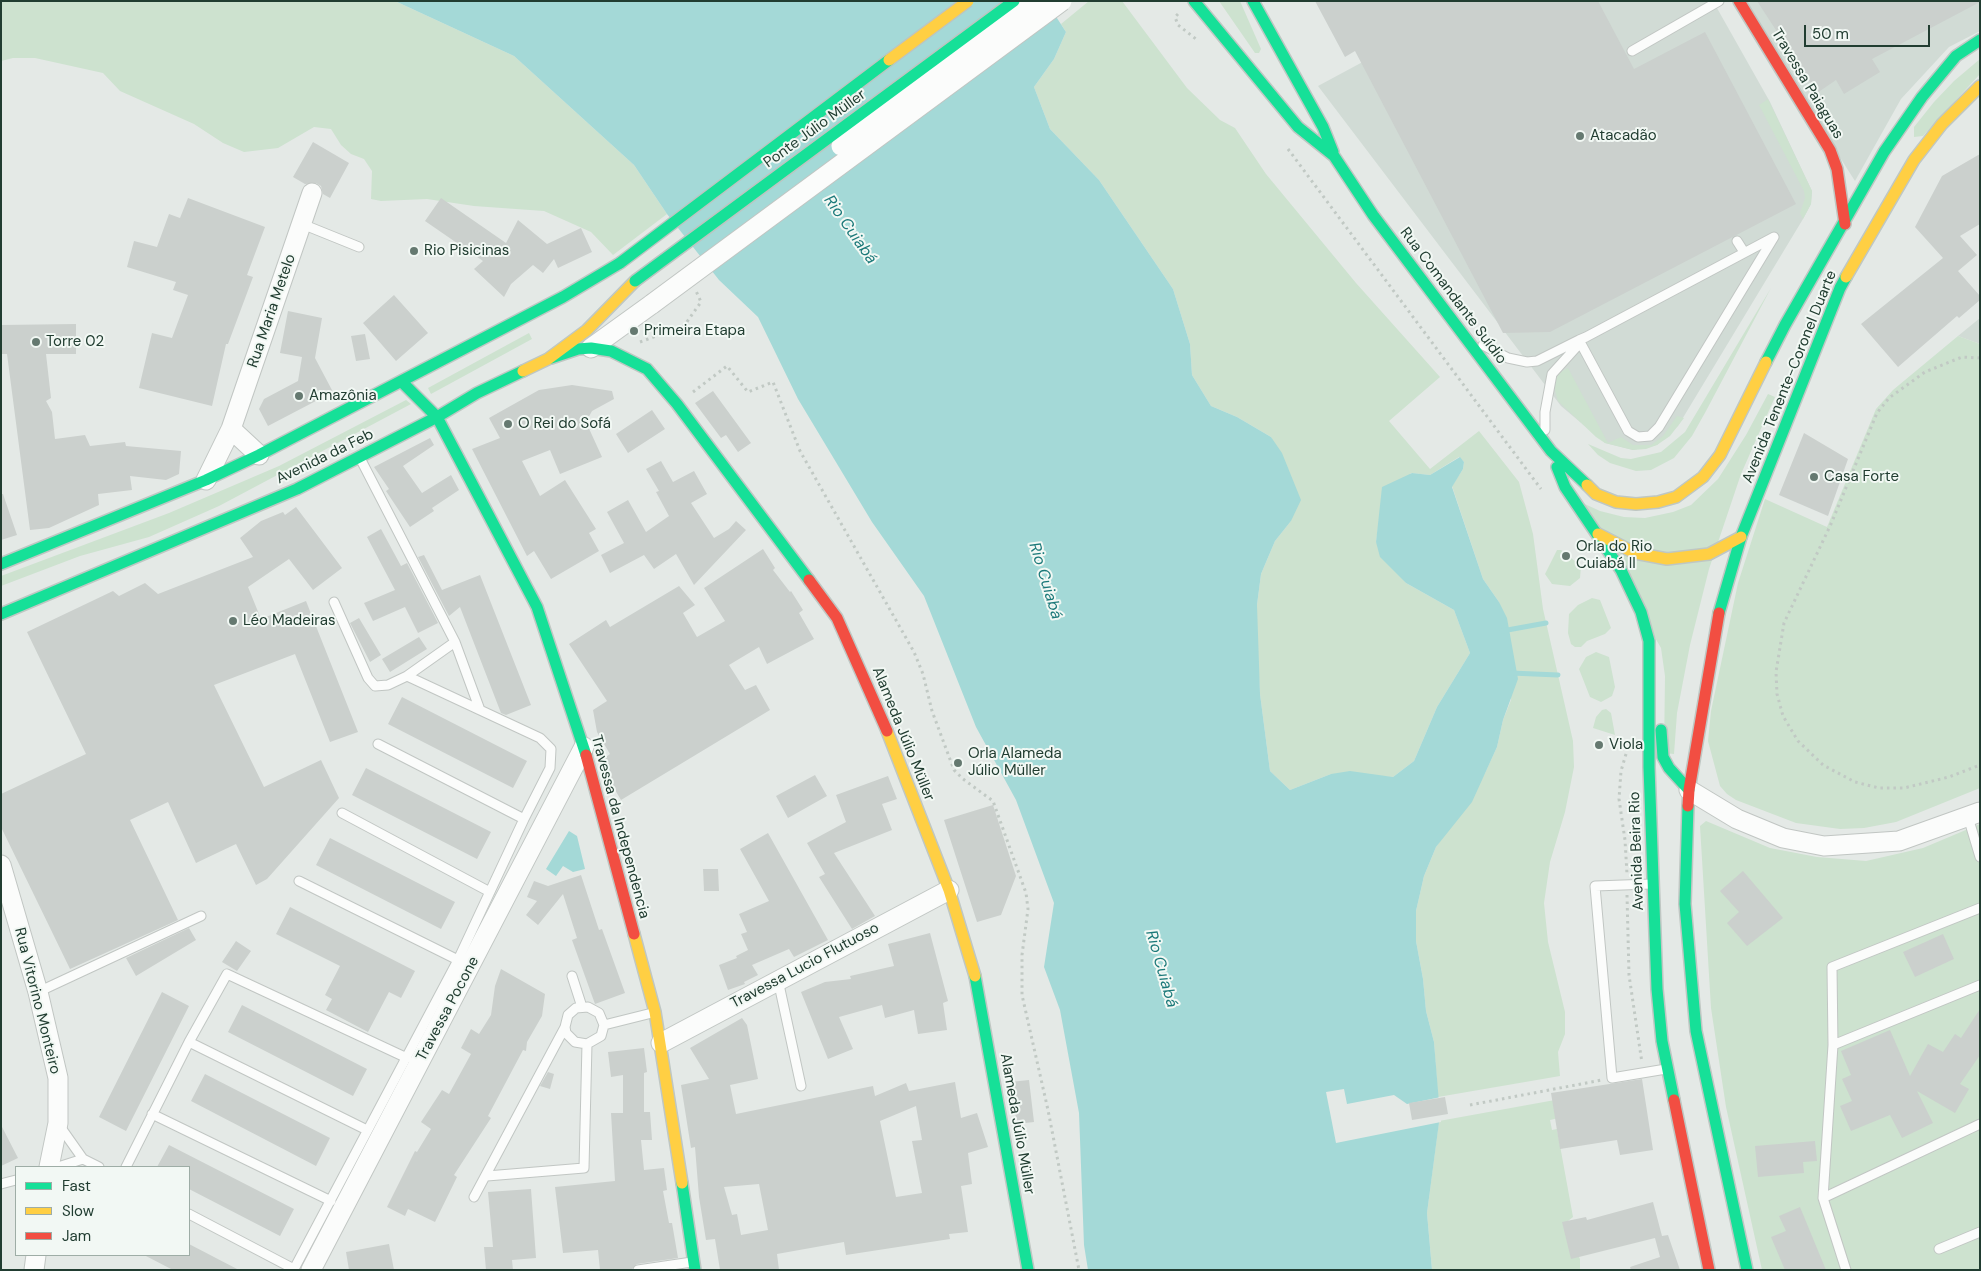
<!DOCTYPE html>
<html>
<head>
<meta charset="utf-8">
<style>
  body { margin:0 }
  #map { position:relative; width:1981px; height:1271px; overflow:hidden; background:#e4e9e6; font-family:"DM Sans",sans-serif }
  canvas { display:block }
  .frame { position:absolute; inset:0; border:2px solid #213d31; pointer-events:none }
  .legend { position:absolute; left:15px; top:1166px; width:175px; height:90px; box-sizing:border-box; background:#f2f8f4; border:1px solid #9eada6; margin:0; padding:6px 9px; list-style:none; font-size:15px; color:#213d31 }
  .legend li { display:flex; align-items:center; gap:10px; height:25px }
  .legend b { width:25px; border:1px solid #9eada6 }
  .scale { position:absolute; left:1804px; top:25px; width:126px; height:22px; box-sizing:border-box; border:2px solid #213d31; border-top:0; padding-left:6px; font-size:15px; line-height:18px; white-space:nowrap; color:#213d31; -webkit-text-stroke:4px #f2f8f4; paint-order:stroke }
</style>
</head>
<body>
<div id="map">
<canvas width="1981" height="1271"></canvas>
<div class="frame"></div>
<ul class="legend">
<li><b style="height:6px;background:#16e098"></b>Fast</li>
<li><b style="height:6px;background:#ffcf43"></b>Slow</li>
<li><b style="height:6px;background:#f24e42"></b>Jam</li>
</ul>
<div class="scale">50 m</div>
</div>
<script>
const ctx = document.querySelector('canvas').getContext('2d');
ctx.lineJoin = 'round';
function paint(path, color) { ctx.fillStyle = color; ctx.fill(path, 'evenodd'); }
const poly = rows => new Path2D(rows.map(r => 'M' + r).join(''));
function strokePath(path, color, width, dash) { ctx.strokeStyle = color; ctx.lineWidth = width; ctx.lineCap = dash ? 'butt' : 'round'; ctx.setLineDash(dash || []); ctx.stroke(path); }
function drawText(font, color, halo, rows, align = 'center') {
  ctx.font = font + ' "DM Sans",sans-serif'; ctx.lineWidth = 4; ctx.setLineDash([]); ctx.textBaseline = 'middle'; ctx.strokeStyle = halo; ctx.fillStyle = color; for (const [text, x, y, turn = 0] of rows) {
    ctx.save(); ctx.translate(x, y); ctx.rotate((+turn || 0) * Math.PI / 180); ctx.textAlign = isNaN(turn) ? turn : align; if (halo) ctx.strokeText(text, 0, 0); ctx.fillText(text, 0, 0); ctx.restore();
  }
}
const built = poly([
  [1476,1,1713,1,1770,102,1812,191,1811,204,1803,219,1678,426,1657,445,1633,450,1605,443,1561,406,1318,86],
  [1740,1,1980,1,1980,31,1949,47,1901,99,1855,181],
  [1980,318,1980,344,1958,336]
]);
const green = poly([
  [1,1,395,1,514,56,634,165,667,214,613,255,591,232,544,211,474,206,427,199,381,201,371,199,372,171,364,159,351,154,341,145,331,129,314,127,278,148,244,152,223,143,194,124,120,91,103,73,35,58,13,58,1,61],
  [1089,1,1122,1,1187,88,1220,120,1235,128,1266,174,1356,283,1440,377,1389,421,1430,469,1479,431,1519,482,1533,534,1543,609,1573,741,1574,767,1565,812,1550,862,1544,903,1548,942,1565,1012,1565,1034,1558,1052,1560,1076,1438,1097,1434,1042,1426,1011,1423,979,1416,941,1416,911,1424,876,1436,847,1485,773,1497,747,1503,720,1511,700,1499,602,1483,579,1452,486,1463,469,1464,462,1459,457,1430,475,1411,473,1379,520,1376,542,1406,583,1454,610,1470,653,1437,707,1414,761,1393,777,1331,774,1290,790,1270,771,1260,694,1257,645,1257,605,1261,574,1275,541,1291,521,1271,437,1237,417,1211,406,1192,375,1190,344,1173,289,1099,180,1050,129,1034,87,1054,59,1066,32,1061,24],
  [1219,1,1240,1,1261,49,1259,53,1255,53],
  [1980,59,1980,74,1923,136,1914,137,1914,127,1934,102,1954,81],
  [1768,99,1812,191,1811,204,1803,219,1800,213,1805,198,1804,191,1759,105],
  [1771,288,1706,411,1692,436,1674,458,1651,470,1636,471,1610,463,1598,455,1588,444,1621,458,1631,459,1661,452,1685,432],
  [529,333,532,339,431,394,428,388],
  [1958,336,1980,344,1980,788,1896,822,1864,828,1840,829,1796,823,1736,800,1727,794,1720,786,1708,741,1711,711,1738,583,1765,499,1827,527,1876,409,1893,390],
  [1568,368,1608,443,1621,437,1633,445,1651,445,1663,436,1677,416,1684,418,1670,436,1657,445,1646,449,1633,450,1605,443,1596,437,1558,401,1554,387,1556,374],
  [1768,394,1775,397,1741,474,1709,569,1690,645,1677,713,1674,754,1664,753,1665,676,1661,648,1576,500,1600,511,1624,517,1645,518,1673,512,1691,505,1718,479,1746,435],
  [406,400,411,404,219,506,149,537,80,556,1,586,1,576,169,513,279,466],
  [1557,550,1561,550,1581,566,1580,578,1570,586,1552,584,1545,574],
  [1592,598,1600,600,1611,628,1605,634,1587,641,1581,647,1575,647,1571,644,1568,633,1569,614,1578,605],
  [1596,652,1609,657,1615,687,1612,696,1601,702,1590,697,1579,669,1586,657],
  [1606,709,1611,713,1615,735,1593,728,1596,717,1602,710],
  [1706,821,1770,848,1817,857,1866,861,1923,848,1980,824,1980,1270,1762,1270,1726,1107,1711,1008,1700,826],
  [1555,1100,1559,1118,1550,1120,1552,1130,1557,1129,1573,1217,1563,1225,1580,1259,1580,1270,1432,1270,1427,1213,1439,1121]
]);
const water = poly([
  [395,1,1034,1,1053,12,1066,32,1054,59,1034,87,1050,129,1099,180,1173,289,1190,344,1192,375,1211,406,1237,417,1271,437,1282,453,1301,500,1291,521,1275,541,1261,574,1257,605,1260,694,1270,771,1290,790,1331,774,1350,771,1393,777,1414,761,1437,707,1470,653,1454,610,1406,583,1380,557,1376,542,1382,487,1412,473,1430,475,1460,457,1464,462,1463,469,1452,487,1483,579,1499,602,1507,618,1518,679,1503,720,1497,747,1472,802,1436,847,1424,876,1416,911,1416,941,1423,979,1426,1011,1434,1042,1440,1115,1427,1213,1432,1270,1088,1270,1084,1245,1079,1113,1060,1010,1044,967,1054,903,1016,800,976,727,924,596,872,522,798,399,758,317,719,280,667,214,634,165,514,56],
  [569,831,577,836,585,869,573,872,563,866,556,876,546,869]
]);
const pier = poly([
  [1344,1089,1347,1104,1394,1095,1407,1104,1441,1097,1441,1122,1336,1143,1326,1092]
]);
const stream = poly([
  [1502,631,1546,623],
  [1511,673,1558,675]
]);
const building = poly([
  [1315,1,1598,1,1634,69,1705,32,1796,204,1550,332,1503,333,1355,51,1345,57],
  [1757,1,1980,1,1980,2,1872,59,1880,72,1844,94,1836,80,1817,93],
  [313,142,349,163,330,198,323,194,321,186,316,183,305,184,293,177],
  [1980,154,1980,224,1960,236,1977,255,1958,271,1980,296,1980,300,1959,318,1957,316,1898,367,1861,324,1943,258,1915,227,1942,176],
  [188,198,265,227,247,275,253,277,228,344,226,344,212,406,139,388,152,333,172,338,188,295,173,290,176,282,127,267,134,241,157,247,169,214,180,218],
  [441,198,506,243,518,220,547,244,581,228,592,252,558,268,554,259,543,273,533,265,511,284,504,297,474,269,483,261,425,221],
  [394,295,428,333,396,361,363,323],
  [288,311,322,318,315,358,333,392,268,426,259,409,264,399,298,381,302,357,280,353],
  [76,324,76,354,46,354,51,398,46,401,52,412,55,439,85,435,90,446,125,442,126,446,181,451,179,474,166,480,130,476,132,490,98,494,99,505,49,528,30,530,7,354,1,354,1,325],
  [365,334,370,359,356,361,351,336],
  [572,385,612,391,614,399,592,411,586,422,602,457,560,474,550,450,522,461,540,496,565,480,596,529,589,533,599,551,551,579,534,551,527,556,472,449,500,438,489,418,539,390],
  [713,391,751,443,738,452,726,435,721,438,695,403],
  [652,410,665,429,628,453,616,434],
  [1804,433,1848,459,1828,516,1779,495],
  [430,438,434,445,403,466,422,493,451,475,459,490,432,508,434,511,410,527,386,491,389,489,374,467],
  [661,461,673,482,694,471,707,494,691,503,714,538,729,529,736,521,746,530,694,585,676,554,654,569,644,555,610,573,601,555,624,543,607,512,628,500,646,532,669,516,656,492,659,491,646,469],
  [1,494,3,494,17,535,1,540],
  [296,507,342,568,313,590,289,559,248,587,261,619,306,601,358,732,330,742,295,654,214,685,264,787,321,760,339,798,267,879,256,885,236,844,196,863,168,802,130,820,178,920,70,969,1,827,1,794,86,754,27,632,113,591,119,596,145,583,158,594,253,557,240,538,261,521,283,512,285,515],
  [381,529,401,566,407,563,438,623,418,633,405,607,373,621,364,603,395,590,367,537],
  [763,549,775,568,773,570,790,592,791,591,803,610,799,613,814,639,767,664,759,647,729,665,745,690,756,685,770,710,621,800,607,776,603,759,610,754,597,732,593,710,607,701,569,644,606,620,610,627,679,586,695,605,683,613,697,637,725,621,704,588],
  [424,555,442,590,480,575,531,705,506,715,501,713,460,607,449,616,418,557],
  [359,618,381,655,370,662,350,623],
  [419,637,427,649,390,672,382,659],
  [402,697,527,761,513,788,388,724],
  [366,768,491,832,477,859,352,795],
  [815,775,827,796,788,818,776,796],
  [888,776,897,799,882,804,892,830,834,853,875,916,852,929,819,877,825,874,807,843,846,822,836,795],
  [993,805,1016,876,1001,915,977,922,944,820],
  [768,833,828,940,794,957,789,949,752,965,758,975,744,982,745,984,728,990,719,965,737,958,736,956,748,950,741,934,747,932,739,914,769,901,740,849],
  [330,838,455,902,441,929,316,865],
  [703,869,718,869,719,891,704,891],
  [1743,871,1783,918,1747,946,1727,923,1739,912,1720,891],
  [581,875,599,930,602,929,625,993,595,1004,572,940,577,938,563,894,538,925,526,915,537,901,527,897,534,881,548,886],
  [290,907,415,971,401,998,389,992,368,1032,326,1010,332,999,325,995,340,966,276,934],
  [189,928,196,940,136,976,126,958],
  [930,933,948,1001,943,1003,947,1030,918,1034,914,1010,885,1018,882,1005,839,1017,853,1049,828,1059,801,992,825,982,851,979,850,976,894,966,888,944],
  [1943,934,1954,959,1915,977,1903,952],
  [236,941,251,951,237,971,222,962],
  [501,969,545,994,542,1016,527,1042,526,1051,523,1050,488,1116,491,1118,454,1175,457,1177,435,1222,408,1209,405,1216,387,1207,415,1151,417,1152,431,1129,421,1122,442,1090,449,1094,471,1054,461,1048,471,1029,479,1034,491,1015,495,986],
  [162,992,189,1006,126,1131,99,1117],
  [242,1005,367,1069,353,1096,228,1032],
  [1980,1009,1980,1055,1960,1084,1969,1089,1955,1113,1917,1091,1933,1123,1902,1138,1890,1115,1851,1131,1840,1106,1852,1101,1842,1079,1851,1075,1841,1051,1890,1030,1910,1076,1928,1044,1943,1052,1955,1034,1961,1038],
  [742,1018,747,1025,758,1079,730,1085,736,1114,873,1086,875,1096,906,1083,909,1091,955,1082,961,1118,977,1113,988,1147,968,1153,972,1184,961,1186,968,1232,949,1234,950,1239,846,1255,844,1242,777,1254,779,1270,720,1270,715,1239,706,1240,699,1197,695,1147,691,1148,681,1085,709,1079,690,1048],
  [916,1106,922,1140,912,1141,922,1193,896,1197,880,1121],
  [759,1184,768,1230,741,1235,737,1214,732,1215,724,1187],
  [644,1048,647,1072,644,1073,644,1112,650,1112,652,1140,641,1140,644,1170,664,1168,667,1190,663,1191,669,1223,672,1223,678,1258,637,1264,632,1269,600,1270,598,1250,563,1253,555,1187,615,1181,611,1113,623,1113,623,1075,611,1077,608,1052],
  [548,1072,554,1074,550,1089,540,1086],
  [205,1074,330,1138,316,1166,191,1101],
  [1642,1079,1653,1150,1620,1155,1617,1140,1560,1149,1551,1093],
  [1029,1080,1034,1122,1017,1124,1010,1082],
  [1445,1097,1448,1114,1412,1120,1409,1103],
  [1,1125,18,1158,1,1166],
  [1815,1141,1817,1161,1803,1162,1804,1173,1758,1177,1755,1146],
  [169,1145,294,1209,280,1236,189,1189,189,1167,157,1167],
  [531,1189,536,1258,512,1260,513,1270,486,1270,484,1247,493,1247,488,1192],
  [1653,1202,1662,1236,1668,1235,1680,1270,1631,1270,1630,1267,1660,1257,1655,1238,1571,1259,1562,1222,1586,1217,1587,1220],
  [1800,1207,1826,1270,1785,1270,1771,1237,1786,1231,1779,1216],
  [189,1244,239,1270,173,1270,144,1255,189,1255],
  [389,1244,394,1270,349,1270,346,1252]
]);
const path = poly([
  [1178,14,1175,17,1178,25,1196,39],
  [1288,149,1541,489],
  [640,342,684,326,701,302,696,291],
  [1980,358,1962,357,1925,372,1889,398,1877,413,1831,524,1784,623,1776,672,1777,694,1783,716,1798,741,1823,765,1855,782,1879,788,1904,788,1949,777,1980,765],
  [693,392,727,366,748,392,773,382,800,451,914,652,923,674,932,711,954,770,963,779,993,801,1026,893,1028,909,1022,955,1022,995,1048,1110,1079,1270],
  [1626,754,1621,771,1619,799,1625,840,1627,874],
  [1627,895,1629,975,1642,1063],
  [1470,1105,1602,1080]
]);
const lane = poly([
  [1632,51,1719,1],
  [302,224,359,247],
  [1737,241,1744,252],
  [1483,345,1508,358,1527,362,1537,361,1579,340,1586,337,1774,237,1659,427,1650,436,1638,437,1628,431,1579,340],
  [1545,430,1545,412,1552,374,1580,343],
  [334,602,368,678,375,686,388,685,407,676],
  [455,642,480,710],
  [378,744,524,819],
  [342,813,490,892],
  [1968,817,1980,857],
  [299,881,458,960],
  [1651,884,1595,886,1612,1078,1666,1069],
  [572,976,582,1007],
  [778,980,801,1086],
  [38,992,201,916],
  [604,1025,652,1013],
  [189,1042,367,1130],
  [1833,1045,1980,985],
  [152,1114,331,1201],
  [59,1125,83,1159,99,1167],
  [58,1167,83,1159],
  [126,1167,189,1042,227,974,407,1058],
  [487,1176,584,1168,587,1044],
  [1,1184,16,1180],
  [474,1197,565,1027,568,1015,576,1008,588,1007,599,1013,604,1025,601,1036,587,1044,575,1042,566,1033,565,1027],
  [1823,1198,1980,1124],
  [189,1214,294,1269,458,960,524,819,550,768,551,749,540,738,407,676,455,642,361,460],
  [1939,1249,1980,1232],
  [638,1270,692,1262],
  [1846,1270,1823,1198,1833,1045,1832,967,1980,908]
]);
const street = poly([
  [591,348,652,304],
  [231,429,259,455],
  [206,480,231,429,312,193],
  [1689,790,1737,819,1783,838,1824,846,1899,841,1980,812],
  [1,865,38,992,58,1078,58,1123,49,1167],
  [661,1043,949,890],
  [34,1270,36,1255],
  [311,1270,584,747]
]);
const fast = poly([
  [1194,1,1298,127,1334,156,1373,215,1551,451,1587,485],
  [1253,1,1323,127,1333,152],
  [551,358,578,349,591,348,611,351,647,369,677,404,809,580],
  [1766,362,1785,325,1884,152,1922,97,1956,56,1980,40],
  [402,382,437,417,537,607,586,755],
  [1557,467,1565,487,1621,570,1641,612,1649,641,1649,767,1657,989,1662,1041,1674,1100],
  [1,564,206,480,259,455,563,297,620,263],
  [1719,613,1741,537,1840,288,1846,277],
  [1,614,297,489,437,417,477,393,523,371],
  [1661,730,1663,757,1669,768,1689,790],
  [1688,806,1685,904,1696,1031,1747,1270],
  [975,976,1028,1270],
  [682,1183,695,1270]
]);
const slow = poly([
  [1846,277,1914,160,1942,124,1980,86],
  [523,371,548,359,587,330,635,281],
  [1587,485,1596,494,1616,502,1636,504,1658,502,1676,497,1703,477,1720,455,1766,362],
  [1598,534,1635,553,1667,559,1709,554,1741,537],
  [887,731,949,890,975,976],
  [634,934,655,1012,682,1183]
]);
const jam = poly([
  [1739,1,1830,150,1837,169,1845,224],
  [809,580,837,618,887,731],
  [586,755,634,934],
  [1688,806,1689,790,1719,613],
  [1674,1100,1709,1270]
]);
const streetBridge = poly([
  [841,146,1037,1],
  [652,304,1062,1]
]);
const fastBridge = poly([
  [620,263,889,60],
  [635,281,1014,1]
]);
const slowBridge = poly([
  [889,60,968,1]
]);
const markers = [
  [1580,136,5,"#657970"],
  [414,251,5,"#657970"],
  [634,331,5,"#657970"],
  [36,342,5,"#657970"],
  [299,396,5,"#657970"],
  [508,424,5,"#657970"],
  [1814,477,5,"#657970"],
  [1566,556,5,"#657970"],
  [233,621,5,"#657970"],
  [1599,745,5,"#657970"],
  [958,763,5,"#657970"]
];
const streetNames = [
  ["Travessa Paiaguas",1807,84,59],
  ["Ponte Júlio Müller",815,129,-36],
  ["Rua Comandante Suídio",1453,296,53],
  ["Rua Maria Metelo",272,311,-71],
  ["Avenida Tenente-Coronel Duarte",1790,377,-68],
  ["Avenida da Feb",325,457,-26],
  ["Alameda Júlio Müller",903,734,68],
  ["Travessa da Independencia",620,827,75],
  ["Avenida Beira Rio",1637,851,-92],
  ["Travessa Lucio Flutuoso",805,966,-28],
  ["Rua Vitorino Monteiro",37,1001,76],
  ["Travessa Pocone",448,1009,-62],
  ["Alameda Júlio Müller",1017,1124,80]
];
const poiNames = [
  ["Atacadão",1590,136],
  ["Rio Pisicinas",424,251],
  ["Primeira Etapa",644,331],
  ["Torre 02",46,342],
  ["Amazônia",309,396],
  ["O Rei do Sofá",518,424],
  ["Casa Forte",1824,477],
  ["Orla do Rio",1576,547],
  ["Cuiabá II",1576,564],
  ["Léo Madeiras",243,621],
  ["Viola",1609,745],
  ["Orla Alameda",968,754],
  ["Júlio Müller",968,771]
];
const waterNames = [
  ["Rio Cuiabá",850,230,55],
  ["Rio Cuiabá",1045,581,73],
  ["Rio Cuiabá",1161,969,74]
];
paint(built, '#d1dbd5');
paint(green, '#cde2cf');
paint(water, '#a4d9d7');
paint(pier, '#e4e9e6');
strokePath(stream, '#a4d9d7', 5);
paint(building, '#cbd0cd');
strokePath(lane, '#c1c6c3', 11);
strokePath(street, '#c1c6c3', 21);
strokePath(fast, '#bfc7c3', 14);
strokePath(slow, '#bfc7c3', 14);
strokePath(jam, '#bfc7c3', 14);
strokePath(path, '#c1c9c4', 3, [2.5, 4]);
strokePath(lane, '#fbfcfb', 9);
strokePath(street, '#fbfcfb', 19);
strokePath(fast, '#16e098', 11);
strokePath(slow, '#ffcf43', 11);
strokePath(jam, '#f24e42', 11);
strokePath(streetBridge, '#c1c6c3', 21, []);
strokePath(fastBridge, '#bcc5c1', 14, []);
strokePath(slowBridge, '#bcc5c1', 14, []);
strokePath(streetBridge, '#fbfcfb', 19);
strokePath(fastBridge, '#16e098', 11);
strokePath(slowBridge, '#ffcf43', 11);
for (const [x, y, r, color] of markers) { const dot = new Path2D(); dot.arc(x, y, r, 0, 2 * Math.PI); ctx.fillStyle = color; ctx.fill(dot); strokePath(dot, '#f2f8f4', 2); }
drawText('15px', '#213d31', '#f2f8f4', streetNames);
drawText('15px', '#213d31', '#f2f8f4', poiNames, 'left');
drawText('italic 16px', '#1b7979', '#f2f8f4', waterNames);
</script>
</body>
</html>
